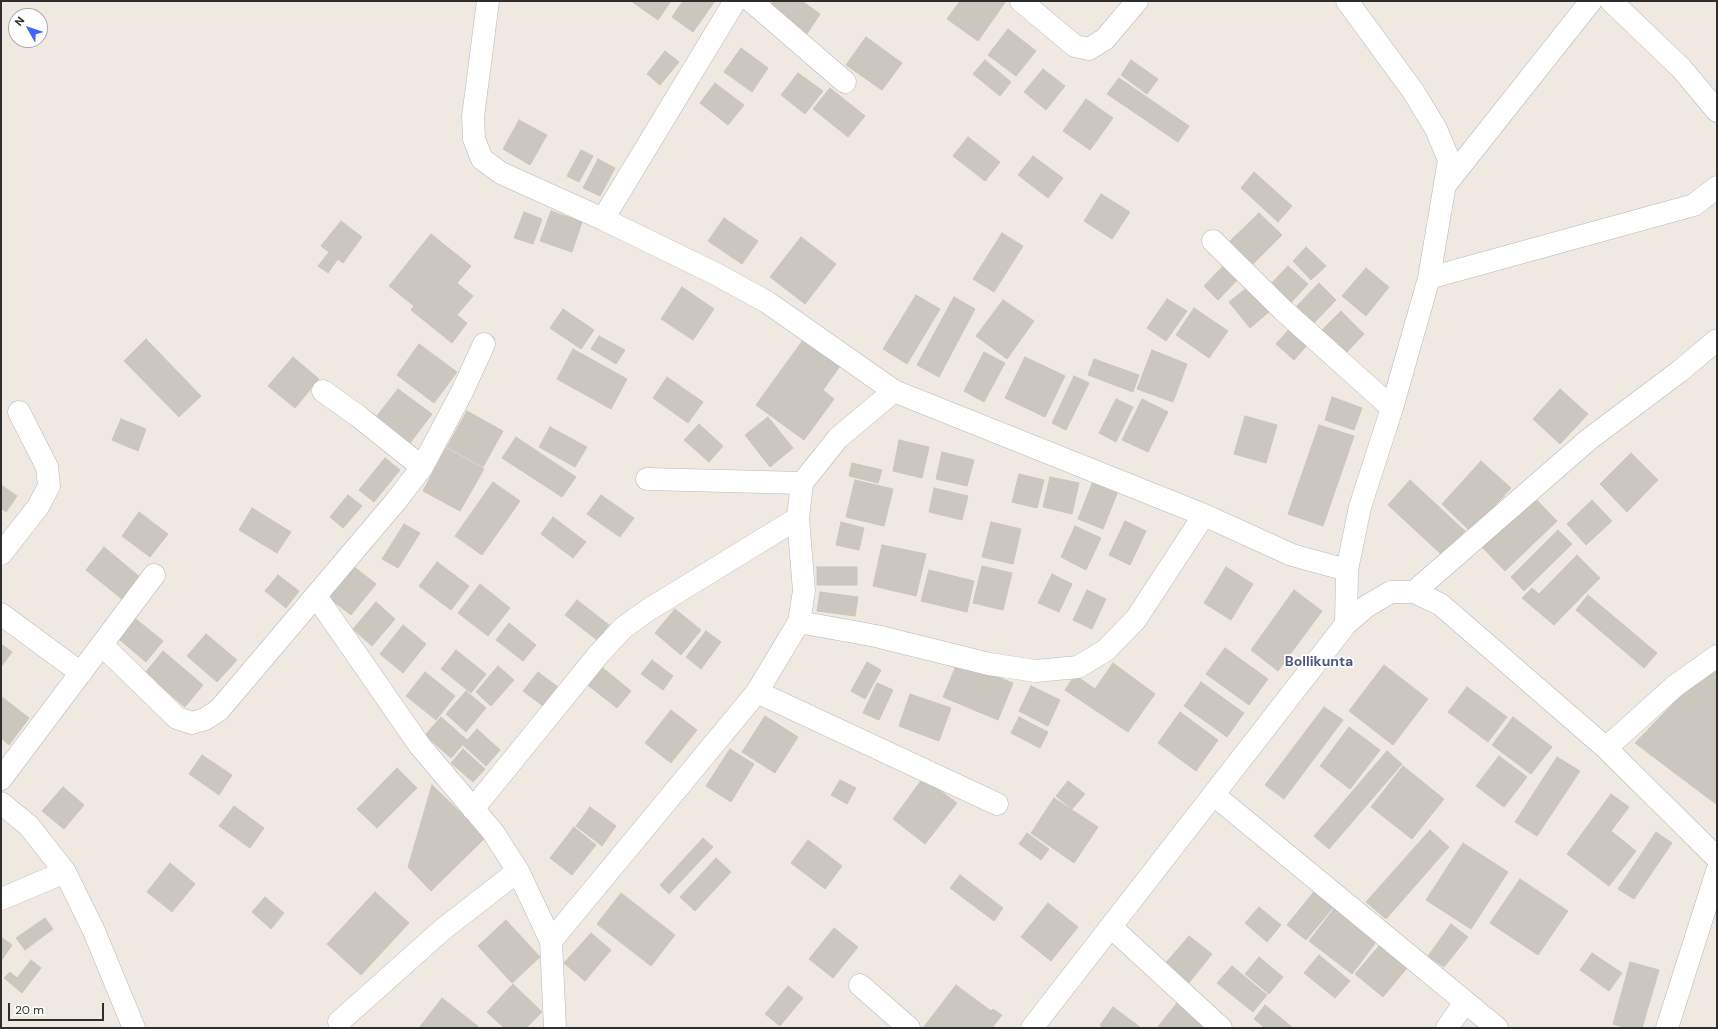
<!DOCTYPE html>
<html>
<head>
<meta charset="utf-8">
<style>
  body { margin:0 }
  #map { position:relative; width:1718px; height:1029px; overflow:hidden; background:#efe9e1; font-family:"DM Sans",sans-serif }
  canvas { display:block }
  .frame { position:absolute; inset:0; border:2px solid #2e2e2e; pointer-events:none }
  .north { position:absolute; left:8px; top:8px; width:40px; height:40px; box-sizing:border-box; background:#fff; border:1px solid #ababab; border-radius:50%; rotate:309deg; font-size:11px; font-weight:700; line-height:16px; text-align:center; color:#2e2e2e }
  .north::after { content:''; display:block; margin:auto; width:14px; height:18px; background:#4264fb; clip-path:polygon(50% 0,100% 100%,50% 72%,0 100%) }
  .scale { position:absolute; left:8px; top:1003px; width:96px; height:18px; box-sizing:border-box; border:2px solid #2e2e2e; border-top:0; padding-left:5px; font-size:12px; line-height:14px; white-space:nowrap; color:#2e2e2e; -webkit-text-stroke:3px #fff; paint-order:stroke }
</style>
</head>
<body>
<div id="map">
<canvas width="1718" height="1029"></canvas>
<div class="frame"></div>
<div class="north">N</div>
<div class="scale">20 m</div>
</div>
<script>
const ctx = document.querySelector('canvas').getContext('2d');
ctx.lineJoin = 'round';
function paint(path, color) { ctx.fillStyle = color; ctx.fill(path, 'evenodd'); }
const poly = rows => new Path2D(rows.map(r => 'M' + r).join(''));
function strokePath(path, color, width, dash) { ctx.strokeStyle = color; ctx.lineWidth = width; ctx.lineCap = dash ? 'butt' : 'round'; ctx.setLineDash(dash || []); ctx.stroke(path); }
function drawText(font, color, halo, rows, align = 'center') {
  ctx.font = font + ' "DM Sans",sans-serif'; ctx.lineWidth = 3.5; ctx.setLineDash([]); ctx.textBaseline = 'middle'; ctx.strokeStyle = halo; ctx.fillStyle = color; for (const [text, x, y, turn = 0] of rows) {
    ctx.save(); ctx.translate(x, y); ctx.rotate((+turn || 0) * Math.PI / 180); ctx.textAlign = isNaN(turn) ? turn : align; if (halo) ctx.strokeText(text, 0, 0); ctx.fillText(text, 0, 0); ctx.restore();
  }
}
const building = poly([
  [631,1,671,1,658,20,631,1],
  [683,1,715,1,693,32,672,17,683,1],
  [774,1,802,1,820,14,807,34,769,7,774,1],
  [960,1,1006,1,978,41,947,19,960,1],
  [1008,29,1036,51,1016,76,988,55,1008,29],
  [866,37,902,63,882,90,846,65,866,37],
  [741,48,768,68,752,92,724,72,741,48],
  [665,51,679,62,660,85,647,74,665,51],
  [985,60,1011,82,1000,96,973,74,985,60],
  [1131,60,1158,79,1147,94,1121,75,1131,60],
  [1043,69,1065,86,1046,110,1024,92,1043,69],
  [798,73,823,91,805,114,781,95,798,73],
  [1119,78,1189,126,1178,142,1107,94,1119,78],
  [715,83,744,105,728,125,700,103,715,83],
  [830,88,865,116,848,137,813,109,830,88],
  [1086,99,1113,118,1090,150,1063,131,1086,99],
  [519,120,547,135,530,165,503,149,519,120],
  [968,137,1000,162,985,181,953,156,968,137],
  [581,150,593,156,579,182,567,176,581,150],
  [1033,156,1063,178,1048,198,1018,175,1033,156],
  [598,159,615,168,600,196,583,188,598,159],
  [1254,172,1292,206,1278,222,1241,188,1254,172],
  [1101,194,1130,212,1112,239,1084,221,1101,194],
  [551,211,582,222,572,252,540,241,551,211],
  [524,212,542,219,533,244,514,238,524,212],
  [1259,213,1282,235,1252,265,1229,242,1259,213],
  [724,218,758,241,742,264,708,241,724,218],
  [341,221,362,237,343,263,338,259,328,273,318,266,329,252,321,246,341,221],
  [1002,233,1023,246,994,292,973,279,1002,233],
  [431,234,471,266,457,283,473,296,457,315,467,323,452,343,411,310,414,306,389,286,431,234],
  [801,237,836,264,805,304,770,277,801,237],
  [1306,247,1326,266,1311,280,1293,261,1306,247],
  [1227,262,1241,276,1218,300,1204,286,1227,262],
  [1288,266,1308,284,1288,306,1268,287,1288,266],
  [1366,268,1389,287,1366,316,1342,296,1366,268],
  [1319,283,1336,300,1311,326,1294,309,1319,283],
  [1249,286,1270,311,1250,328,1229,302,1249,286],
  [682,287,714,309,693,340,661,319,682,287],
  [916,295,940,309,907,364,883,349,916,295],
  [954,297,975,309,939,377,917,365,954,297],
  [1167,299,1187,311,1166,341,1147,328,1167,299],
  [1003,300,1034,321,1007,359,976,336,1003,300],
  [1194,308,1228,331,1209,358,1176,335,1194,308],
  [563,309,594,330,581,349,550,328,563,309],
  [1341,311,1364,334,1345,354,1321,331,1341,311],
  [1291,327,1309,343,1294,360,1276,344,1291,327],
  [599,336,625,350,616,364,591,349,599,336],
  [146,339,201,396,179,417,124,361,146,339],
  [803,340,840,366,823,390,834,399,804,440,756,405,803,340],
  [419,344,457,372,434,403,397,375,419,344],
  [573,349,627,379,611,409,557,379,573,349],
  [1152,350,1187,364,1173,402,1137,389,1152,350],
  [984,352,1005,363,984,402,964,391,984,352],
  [293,357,319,379,295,408,268,386,293,357],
  [1025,357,1065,376,1045,417,1005,398,1025,357],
  [1094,359,1139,375,1133,392,1088,375,1094,359],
  [1074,376,1089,383,1066,430,1052,423,1074,376],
  [667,377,703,402,688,423,653,398,667,377],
  [398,389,432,414,410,443,376,417,398,389],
  [1560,389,1588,414,1560,444,1533,419,1560,389],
  [1332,397,1362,408,1354,430,1325,420,1332,397],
  [1116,399,1133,407,1116,442,1099,433,1116,399],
  [1142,399,1168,412,1148,452,1122,440,1142,399],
  [467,411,503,431,483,467,447,447,467,411],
  [1245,416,1277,425,1266,463,1234,454,1245,416],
  [768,417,793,448,770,467,745,435,768,417],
  [121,419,146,429,138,451,112,440,121,419],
  [699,424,723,446,709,462,684,440,699,424],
  [1319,425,1354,436,1323,526,1288,514,1319,425],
  [550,427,587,447,575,467,539,447,550,427],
  [516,437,576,477,562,497,502,458,516,437],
  [899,440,929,447,922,478,893,471,899,440],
  [446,448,484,469,460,511,423,491,446,448],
  [942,452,974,460,967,486,936,479,942,452],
  [1631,453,1658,480,1627,512,1600,484,1631,453],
  [385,458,400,470,374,502,359,490,385,458],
  [1481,461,1511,488,1471,532,1442,504,1481,461],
  [852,463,882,470,878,483,849,476,852,463],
  [1019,474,1044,480,1037,508,1012,502,1019,474],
  [1050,477,1079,483,1072,514,1043,507,1050,477],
  [855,480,893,489,884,526,846,517,855,480],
  [1410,480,1465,531,1442,555,1388,505,1410,480],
  [1093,481,1118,491,1103,529,1078,519,1093,481],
  [493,482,520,501,482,555,455,536,493,482],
  [1,485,17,496,6,512,1,508,1,485],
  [934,488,968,496,962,520,929,512,934,488],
  [1531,494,1557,521,1505,571,1479,544,1531,494],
  [348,495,362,506,343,528,330,517,348,495],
  [601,495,634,518,620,537,587,514,601,495],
  [1592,500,1612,521,1586,545,1567,524,1592,500],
  [252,508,291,532,277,553,239,530,252,508],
  [139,512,168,534,150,557,122,536,139,512],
  [553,517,586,542,573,558,541,534,553,517],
  [1125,521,1146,531,1130,565,1109,555,1125,521],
  [841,522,864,528,859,550,836,545,841,522],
  [991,522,1021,529,1013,564,982,557,991,522],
  [404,524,420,533,398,568,382,559,404,524],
  [1075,526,1101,538,1086,570,1061,557,1075,526],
  [1558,530,1572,544,1524,591,1511,577,1558,530],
  [882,545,926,554,916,596,873,586,882,545],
  [104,547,141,578,123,600,86,570,104,547],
  [1577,555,1600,578,1554,625,1522,598,1532,588,1539,594,1577,555],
  [437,562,469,586,451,610,419,586,437,562],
  [353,566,376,584,351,615,329,598,353,566],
  [982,566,1012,573,1003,610,973,603,982,566],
  [817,567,857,567,857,585,817,585,817,567],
  [1226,567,1253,584,1231,620,1204,603,1226,567],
  [929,570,974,581,967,612,921,601,929,570],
  [1052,574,1072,584,1059,612,1038,603,1052,574],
  [278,575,299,591,286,608,265,591,278,575],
  [480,584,510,608,488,636,458,613,480,584],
  [1087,590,1106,599,1092,629,1073,620,1087,590],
  [1294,590,1322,611,1278,671,1251,650,1294,590],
  [820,592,858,597,855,616,817,611,820,592],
  [1588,595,1657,653,1644,668,1576,610,1588,595],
  [577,600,609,625,597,640,565,615,577,600],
  [376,602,395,619,372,646,353,629,376,602],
  [675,609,701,630,681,655,655,633,675,609],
  [131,615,163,641,146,662,114,635,131,615],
  [509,623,536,645,523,661,496,640,509,623],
  [403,625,426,644,403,673,380,654,403,625],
  [706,631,721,642,701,669,686,657,706,631],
  [206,634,237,660,217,682,187,656,206,634],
  [1,644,12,652,1,667,1,644],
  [1225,648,1268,679,1249,705,1206,674,1225,648],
  [456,650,486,674,471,693,441,669,456,650],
  [163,651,203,685,185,707,145,673,163,651],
  [652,660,673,676,663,690,641,674,652,660],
  [958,661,1013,683,998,720,943,697,958,661],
  [867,662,881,670,865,699,851,691,867,662],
  [1113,663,1155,694,1128,732,1065,690,1075,675,1095,689,1113,663],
  [598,664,631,691,617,708,584,682,598,664],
  [1384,665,1428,699,1393,745,1349,711,1384,665],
  [498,666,514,680,491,706,476,692,498,666],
  [1717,671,1717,804,1716,804,1635,743,1690,686,1717,671],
  [425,672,455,696,436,720,406,696,425,672],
  [538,672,558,687,543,706,523,691,538,672],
  [1201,682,1244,713,1227,737,1184,706,1201,682],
  [877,683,893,690,879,720,863,713,877,683],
  [1031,686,1060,700,1048,726,1019,711,1031,686],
  [1467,687,1507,717,1488,742,1448,712,1467,687],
  [466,691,486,708,466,732,446,714,466,691],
  [910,694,951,708,939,741,899,726,910,694],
  [2,697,29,718,9,745,1,738,2,697],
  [1324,707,1343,720,1284,799,1265,785,1324,707],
  [671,710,697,730,671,763,645,743,671,710],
  [1180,712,1218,740,1196,771,1158,743,1180,712],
  [765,716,798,737,775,773,742,752,765,716],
  [441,717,467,740,451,758,425,735,441,717],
  [1019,717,1048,732,1040,748,1011,733,1019,717],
  [1513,717,1552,747,1531,774,1492,745,1513,717],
  [1349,727,1380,750,1350,789,1320,766,1349,727],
  [477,729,500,750,486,766,463,745,477,729],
  [463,749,485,769,473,782,451,763,463,749],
  [730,749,754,764,731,802,706,786,730,749],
  [1387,751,1402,764,1329,849,1314,836,1387,751],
  [202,755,232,775,219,795,189,774,202,755],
  [1499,756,1527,777,1504,807,1476,786,1499,756],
  [1557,757,1580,771,1537,836,1515,822,1557,757],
  [1403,766,1444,799,1412,839,1371,807,1403,766],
  [397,768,417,788,377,828,357,809,397,768],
  [923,778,957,803,925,844,893,819,923,778],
  [840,780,856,788,847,804,831,795,840,780],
  [1068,781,1085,794,1072,809,1056,796,1068,781],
  [432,785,486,837,431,891,408,867,432,785],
  [63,787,84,805,64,829,42,811,63,787],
  [1611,794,1629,807,1611,831,1636,851,1609,886,1567,854,1611,794],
  [1054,798,1098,827,1074,863,1031,833,1054,798],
  [234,806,264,828,250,848,219,826,234,806],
  [590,807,616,826,602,846,576,826,590,807],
  [574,827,596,845,572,875,550,858,574,827],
  [1430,830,1449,847,1386,919,1366,902,1430,830],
  [1656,832,1672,843,1634,899,1618,889,1656,832],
  [1027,833,1049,849,1041,860,1019,844,1027,833],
  [703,838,713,847,669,894,660,885,703,838],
  [808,840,842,866,825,889,791,863,808,840],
  [1463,843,1508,872,1471,929,1426,900,1463,843],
  [716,858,731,872,695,911,680,897,716,858],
  [170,863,195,884,172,912,147,892,170,863],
  [960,875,1003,908,994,921,950,888,960,875],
  [1520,879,1568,911,1538,955,1490,923,1520,879],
  [1317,888,1336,904,1306,940,1287,925,1317,888],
  [375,892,409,923,361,975,327,944,375,892],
  [621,893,675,935,651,966,597,924,621,893],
  [265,897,284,913,271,929,252,912,265,897],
  [1048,903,1078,927,1051,961,1021,937,1048,903],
  [1337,905,1379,938,1352,974,1309,941,1337,905],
  [1259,907,1281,925,1267,942,1245,923,1259,907],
  [45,918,53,929,25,950,16,938,45,918],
  [506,920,540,957,512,983,478,946,506,920],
  [1451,924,1468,937,1444,967,1428,956,1451,924],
  [834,928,858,947,833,978,809,959,834,928],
  [591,933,611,950,585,981,564,963,591,933],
  [1189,936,1212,954,1188,984,1164,965,1189,936],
  [1,937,12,945,1,961,1,937],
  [1384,940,1412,962,1383,997,1355,974,1384,940],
  [1592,953,1622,973,1609,991,1580,970,1592,953],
  [1319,955,1350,981,1335,998,1304,973,1319,955],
  [1259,957,1283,977,1269,994,1245,974,1259,957],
  [31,960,41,968,22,993,4,978,10,972,17,978,31,960],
  [1630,962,1659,970,1642,1028,1626,1028,1613,1024,1630,962],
  [1232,966,1267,995,1253,1012,1217,983,1232,966],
  [513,984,542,1012,526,1028,504,1028,487,1012,513,984],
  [956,985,991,1011,993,1009,1002,1015,992,1028,923,1028,956,985],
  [788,986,803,998,780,1026,765,1014,788,986],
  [442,998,480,1028,419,1028,442,998],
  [1180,999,1207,1020,1201,1028,1157,1028,1180,999],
  [1265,1005,1293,1028,1265,1028,1254,1019,1265,1005],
  [1113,1007,1141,1028,1103,1028,1100,1025,1113,1007]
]);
const minor = poly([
  [488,1,473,117,474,139,482,159,501,173,603,219,714,273,767,302,894,391,1204,515,1292,555,1347,570],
  [751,1,845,82],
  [1021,1,1075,46,1089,49,1105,39,1137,1],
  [1611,1,1681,68,1717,111],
  [1446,184,1591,1],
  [603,219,735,1],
  [1213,241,1283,310,1392,408],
  [1429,278,1694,205,1717,187],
  [323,391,358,416,422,467],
  [647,479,802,483],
  [1,554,38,507,49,486,47,467,19,412],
  [1414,592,1588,440,1680,371,1717,340],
  [316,596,420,746,493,832,518,871,551,941,555,1028],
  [1,614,81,673],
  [799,622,876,636,989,664,1036,671,1078,667,1106,650,1136,619,1204,515],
  [1346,624,1347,570,1360,507,1392,408,1429,278,1449,160,1436,129,1413,91,1347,1],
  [102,645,177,718,192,723,205,719,219,710,396,501,422,467,462,392,484,344],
  [757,692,997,804],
  [1606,748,1675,686,1717,656],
  [1,779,154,575],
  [1214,795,1497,1028],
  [1,803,29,826,65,872,1,899],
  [473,809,599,654,623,628,648,610,798,518],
  [65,872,94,931,134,1028],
  [1111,927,1221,1028],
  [551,941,757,692,799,622,804,591,798,518,802,483,838,438,894,391],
  [860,985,909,1028],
  [339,1022,442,930,518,871],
  [1032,1028,1346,624,1367,606,1391,592,1414,592,1440,604,1606,748,1717,858],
  [1447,1028,1465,1002],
  [1667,1028,1717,871]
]);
const quarterNames = [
  ["Bollikunta",1319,662]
];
paint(building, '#cbc7bf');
strokePath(building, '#cbc5ba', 1);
strokePath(minor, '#b4b7c1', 23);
strokePath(minor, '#fff', 22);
drawText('bold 14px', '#4d5680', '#fff', quarterNames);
</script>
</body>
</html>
